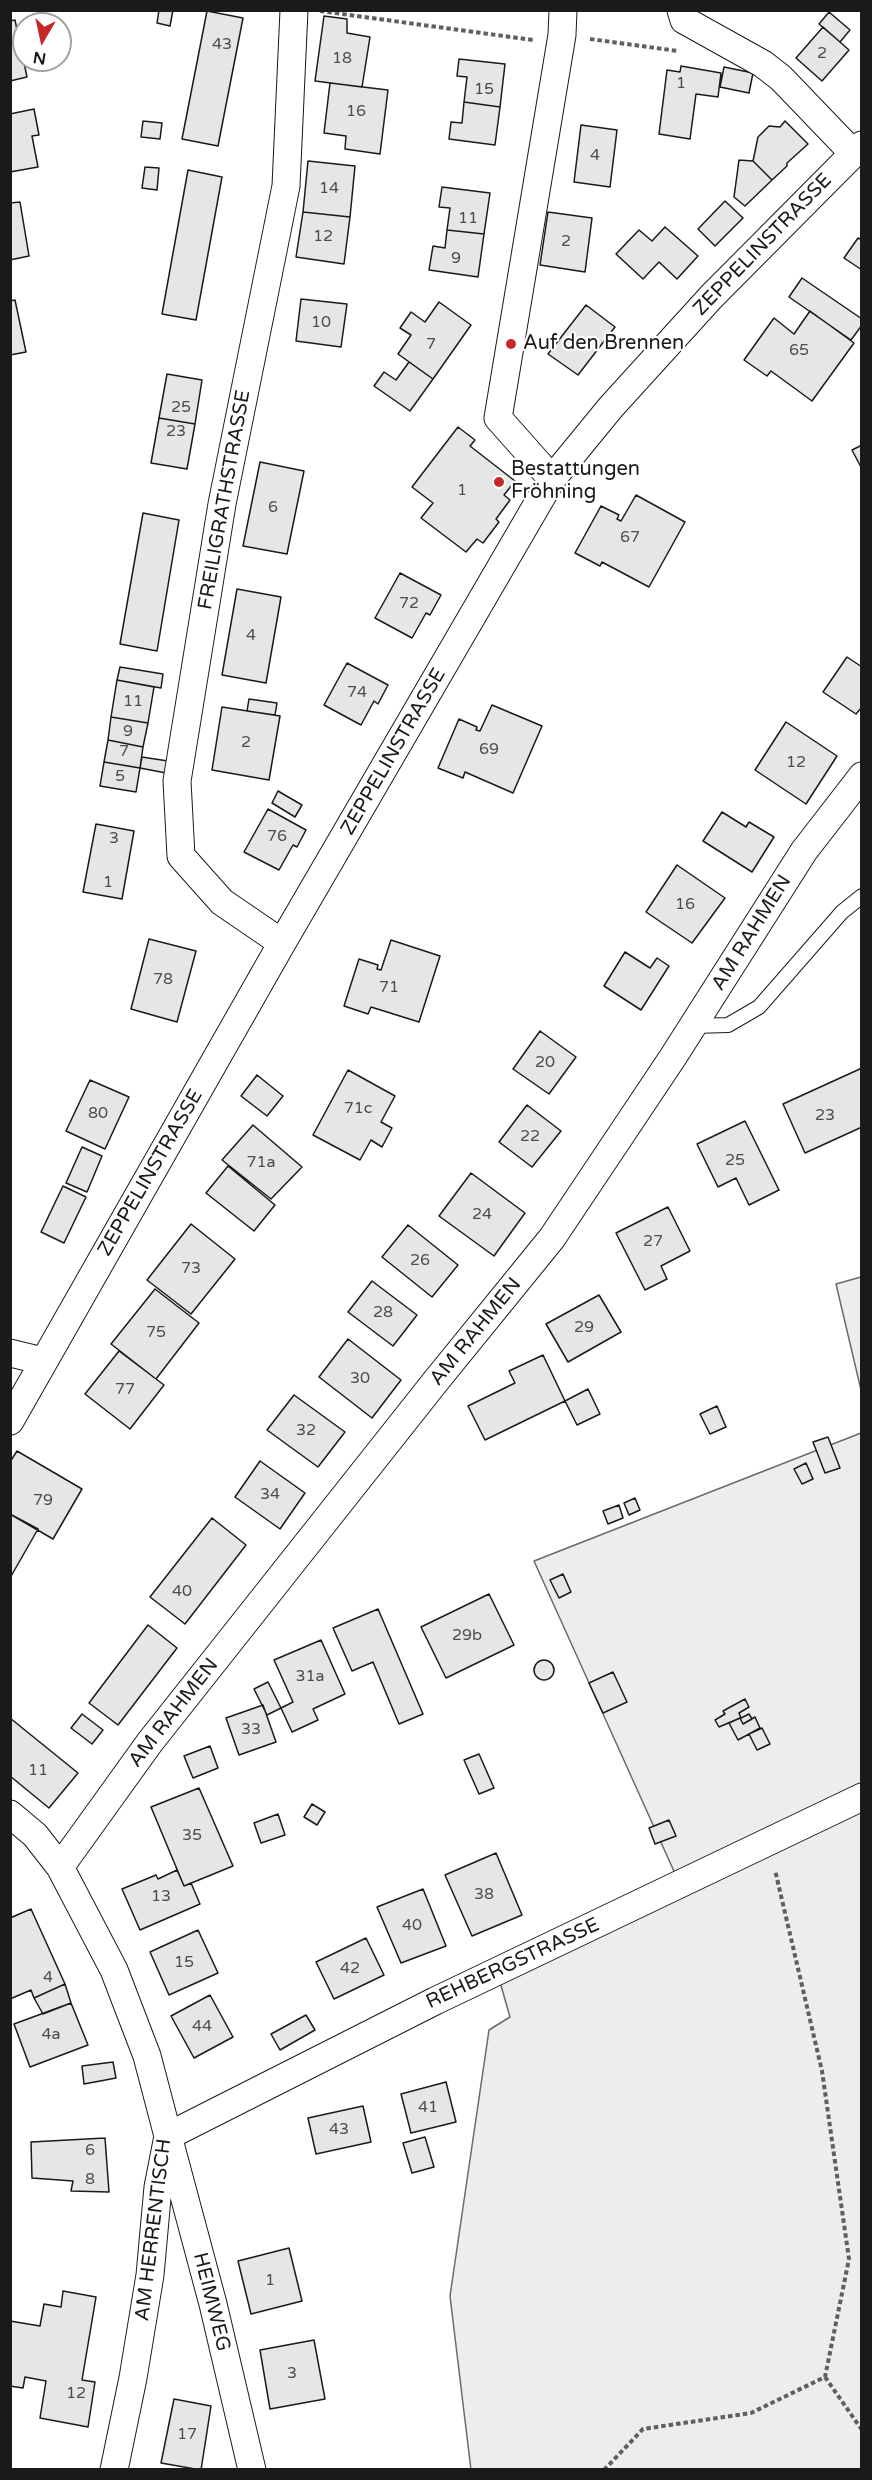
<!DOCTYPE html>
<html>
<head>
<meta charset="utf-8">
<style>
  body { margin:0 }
  #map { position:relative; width:872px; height:2480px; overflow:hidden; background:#fff; font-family:"Varela Round",sans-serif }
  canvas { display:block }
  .frame { position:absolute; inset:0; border:12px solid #1a1a1a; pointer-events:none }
  .north { position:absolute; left:12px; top:12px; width:60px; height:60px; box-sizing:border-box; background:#fff; border:2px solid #a3a3a3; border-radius:50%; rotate:189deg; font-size:16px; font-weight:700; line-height:24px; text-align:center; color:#1a1a1a }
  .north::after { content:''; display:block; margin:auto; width:21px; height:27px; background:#c62828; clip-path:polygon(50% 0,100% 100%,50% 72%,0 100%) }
</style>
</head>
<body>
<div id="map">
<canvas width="872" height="2480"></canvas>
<div class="frame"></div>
<div class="north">N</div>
</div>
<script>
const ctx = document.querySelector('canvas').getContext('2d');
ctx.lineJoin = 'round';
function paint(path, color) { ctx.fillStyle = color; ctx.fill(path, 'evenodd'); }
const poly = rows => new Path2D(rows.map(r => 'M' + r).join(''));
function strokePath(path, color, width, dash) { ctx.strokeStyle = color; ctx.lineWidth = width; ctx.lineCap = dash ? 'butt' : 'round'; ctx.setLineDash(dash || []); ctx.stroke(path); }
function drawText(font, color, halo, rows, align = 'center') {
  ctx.font = font + ' "Varela Round",sans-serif'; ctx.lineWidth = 4.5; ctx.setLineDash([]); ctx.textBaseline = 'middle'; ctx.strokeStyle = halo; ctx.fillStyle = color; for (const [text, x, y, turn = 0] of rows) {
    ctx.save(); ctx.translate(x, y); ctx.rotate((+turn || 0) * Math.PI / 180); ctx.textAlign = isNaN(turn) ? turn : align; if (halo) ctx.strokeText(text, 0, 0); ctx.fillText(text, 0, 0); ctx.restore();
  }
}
const built = poly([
  [861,1277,862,1277,861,1390,836,1284,861,1277],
  [861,1433,861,2469,471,2470,450,2296,489,2030,510,2017,500,1982,682,1889,534,1561,861,1433]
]);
const building = poly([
  [159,10,173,10,170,26,157,23,159,10],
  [207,11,243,18,218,146,182,139,207,11],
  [829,12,850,30,840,42,819,24,829,12],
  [324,16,347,19,347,33,370,37,362,87,315,81,324,16],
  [15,20,27,77,10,81,10,21,15,20],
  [823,27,849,50,822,81,796,58,823,27],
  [459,59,505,64,500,107,464,102,467,77,457,76,459,59],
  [681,66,721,73,718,97,696,94,690,139,659,134,667,70,680,72,681,66],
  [724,67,753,73,749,93,720,87,724,67],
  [330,83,388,90,380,154,345,149,346,136,324,133,330,83],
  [464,102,500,107,495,145,449,139,451,122,462,123,464,102],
  [34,109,39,135,32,136,38,167,10,172,10,114,34,109],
  [143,121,162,123,160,139,141,137,143,121],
  [785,121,808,144,787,163,787,166,772,180,753,161,758,137,769,126,780,127,785,121],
  [581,125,617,130,610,187,574,182,581,125],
  [739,160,753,161,772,180,745,206,734,197,739,160],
  [308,161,355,166,350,217,303,212,308,161],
  [145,167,159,168,157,190,142,188,145,167],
  [188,170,222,177,196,320,162,314,188,170],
  [442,187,490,193,484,234,447,230,450,208,439,207,442,187],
  [725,201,743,218,715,246,698,229,725,201],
  [20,202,29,256,10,260,10,203,20,202],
  [303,212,350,217,344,264,296,257,303,212],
  [548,212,592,218,585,272,540,265,548,212],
  [665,227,698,256,677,279,659,262,643,279,616,254,639,230,652,241,665,227],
  [447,230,484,234,478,277,429,270,433,246,445,248,447,230],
  [858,238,862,240,862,270,844,258,858,238],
  [802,278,862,319,862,325,851,340,789,297,802,278],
  [301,299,347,304,341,347,296,341,301,299],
  [15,300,26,352,10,355,10,301,15,300],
  [439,302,471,325,433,379,398,354,411,335,400,328,411,312,425,322,439,302],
  [586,305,615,327,578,375,548,354,586,305],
  [810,311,854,343,812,401,771,371,767,376,744,360,774,318,794,334,810,311],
  [409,362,433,379,410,411,374,386,384,372,396,380,409,362],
  [167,374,202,380,195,424,159,418,167,374],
  [159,418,195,424,187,469,151,463,159,418],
  [458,427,475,440,470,446,515,481,504,495,510,500,496,519,499,522,483,543,477,539,466,552,421,518,433,503,412,487,458,427],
  [862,445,862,469,852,450,862,445],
  [260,462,304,471,287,554,243,546,260,462],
  [636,495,685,522,649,587,602,562,600,566,575,553,601,506,619,515,617,519,621,521,636,495],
  [143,513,179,520,157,651,120,644,143,513],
  [400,573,441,595,430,615,426,613,412,638,375,618,400,573],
  [237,589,281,597,266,683,222,675,237,589],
  [847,657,862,667,862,707,856,714,823,692,847,657],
  [347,663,388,685,378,704,374,701,361,725,324,705,347,663],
  [120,667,163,674,161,688,117,680,120,667],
  [117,680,154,687,148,723,111,717,117,680],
  [249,699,277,703,275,715,247,711,249,699],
  [492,705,542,726,513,793,465,772,463,778,438,768,459,719,477,727,476,730,480,731,492,705],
  [222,707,280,716,269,780,212,770,222,707],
  [111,717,148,723,143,747,108,740,111,717],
  [786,722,837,756,806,804,755,770,786,722],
  [108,740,143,747,140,768,104,762,108,740],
  [142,757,168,761,166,773,140,768,142,757],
  [104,762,140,768,136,792,100,786,104,762],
  [278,791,302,805,295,817,272,803,278,791],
  [268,809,306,830,297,847,293,845,279,870,244,852,268,809],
  [722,812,746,827,749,822,774,837,752,872,703,841,722,812],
  [96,824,134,831,122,899,83,892,96,824],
  [677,865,725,898,692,943,646,912,677,865],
  [149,939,196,951,177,1022,131,1009,149,939],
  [391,940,440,956,419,1022,371,1007,368,1014,344,1006,359,959,378,965,377,969,381,970,391,940],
  [625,952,650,968,657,958,669,966,641,1010,604,986,625,952],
  [540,1031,576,1057,549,1094,513,1069,540,1031],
  [862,1068,862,1127,805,1153,783,1104,862,1068],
  [348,1070,395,1096,381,1122,392,1128,382,1147,371,1140,360,1160,313,1135,348,1070],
  [257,1075,283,1096,267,1116,241,1096,257,1075],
  [90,1080,129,1097,105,1149,66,1131,90,1080],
  [527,1105,561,1131,532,1167,499,1142,527,1105],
  [745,1121,779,1190,749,1205,736,1178,718,1187,697,1144,745,1121],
  [253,1125,302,1167,271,1199,222,1160,253,1125],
  [82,1147,102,1156,87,1192,66,1183,82,1147],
  [228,1166,275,1205,254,1231,206,1193,228,1166],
  [471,1173,525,1213,494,1256,439,1216,471,1173],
  [63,1186,86,1197,64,1243,41,1232,63,1186],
  [668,1207,690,1251,661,1266,667,1279,645,1290,616,1233,668,1207],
  [191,1224,235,1259,191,1314,147,1280,191,1224],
  [408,1225,458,1265,432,1297,382,1257,408,1225],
  [372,1281,417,1315,393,1346,348,1312,372,1281],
  [155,1289,199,1323,156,1379,111,1344,155,1289],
  [599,1295,621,1332,568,1362,546,1324,599,1295],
  [348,1339,401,1380,372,1418,319,1377,348,1339],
  [119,1351,164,1385,130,1429,85,1394,119,1351],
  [543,1355,565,1401,485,1440,468,1406,515,1383,509,1371,543,1355],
  [588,1389,600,1414,577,1425,565,1401,588,1389],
  [294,1395,345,1432,318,1467,267,1430,294,1395],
  [717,1406,726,1427,710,1434,700,1414,717,1406],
  [828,1437,840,1468,825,1473,813,1442,828,1437],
  [17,1451,82,1489,53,1539,10,1514,10,1462,17,1451],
  [260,1461,305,1493,280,1529,235,1497,260,1461],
  [806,1463,813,1479,802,1484,794,1469,806,1463],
  [635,1498,640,1510,629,1515,624,1503,635,1498],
  [619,1505,623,1518,608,1524,603,1511,619,1505],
  [10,1514,38,1529,10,1578,10,1514],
  [212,1518,246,1545,185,1624,150,1597,212,1518],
  [563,1574,571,1592,559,1598,550,1580,563,1574],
  [489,1594,514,1645,446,1678,421,1627,489,1594],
  [378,1609,423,1714,399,1724,373,1662,352,1671,333,1628,378,1609],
  [148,1625,177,1648,118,1725,89,1703,148,1625],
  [321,1640,345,1694,313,1709,318,1720,292,1732,281,1708,293,1702,274,1660,321,1640],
  '534 1670a10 10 0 1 1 20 0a10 10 0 1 1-20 0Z',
  [613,1672,627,1702,603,1713,589,1683,613,1672],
  [268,1682,281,1708,267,1715,254,1689,268,1682],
  [745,1699,749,1707,739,1713,741,1718,749,1714,752,1719,743,1724,740,1718,719,1727,715,1720,725,1714,723,1711,745,1699],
  [263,1705,276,1742,239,1755,226,1718,263,1705],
  [82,1714,103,1730,92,1744,71,1728,82,1714],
  [755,1717,760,1728,738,1740,729,1723,740,1718,743,1724,755,1717],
  [10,1718,78,1773,49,1808,10,1776,10,1718],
  [762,1728,770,1744,757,1750,749,1734,762,1728],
  [210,1746,218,1768,193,1778,184,1756,210,1746],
  [479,1754,494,1788,479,1794,464,1760,479,1754],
  [199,1788,233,1866,184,1886,151,1807,199,1788],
  [312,1804,325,1812,317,1825,304,1817,312,1804],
  [278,1814,285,1835,261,1843,254,1823,278,1814],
  [669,1820,676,1836,655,1844,649,1828,669,1820],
  [496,1853,522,1915,472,1936,445,1875,496,1853],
  [177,1870,184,1886,191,1883,200,1904,140,1930,122,1889,156,1875,158,1879,177,1870],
  [423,1889,446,1946,401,1963,377,1907,423,1889],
  [31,1909,65,1984,34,1998,31,1990,10,1999,10,1918,31,1909],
  [198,1930,218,1973,169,1995,150,1952,198,1930],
  [366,1938,384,1975,334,1999,316,1962,366,1938],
  [65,1984,71,2003,43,2014,34,1998,65,1984],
  [210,1995,233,2037,194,2058,171,2016,210,1995],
  [71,2003,88,2045,30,2067,14,2024,71,2003],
  [306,2015,315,2030,280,2050,271,2034,306,2015],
  [113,2062,116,2078,84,2084,82,2066,113,2062],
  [446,2082,456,2122,411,2133,401,2094,446,2082],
  [363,2106,371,2142,316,2154,308,2118,363,2106],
  [425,2137,434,2167,412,2173,403,2143,425,2137],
  [105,2138,109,2192,71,2191,73,2181,32,2178,31,2142,105,2138],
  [289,2248,302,2301,251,2314,238,2261,289,2248],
  [63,2291,96,2297,82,2380,95,2382,88,2427,40,2418,46,2381,25,2377,23,2388,10,2386,10,2321,40,2326,44,2304,61,2307,63,2291],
  [314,2340,325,2399,270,2409,260,2350,314,2340],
  [174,2399,211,2406,201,2470,161,2463,174,2399]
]);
const path = poly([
  [320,11,533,40],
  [590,39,678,51],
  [825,2377,862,2430],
  [604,2470,643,2429,751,2413,825,2377,849,2259,822,2071,775,1870]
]);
const service = poly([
  [693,1026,728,1025,759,1007,842,912,862,896]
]);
const minor = poly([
  [681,10,684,20,763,64,781,78,853,153],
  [552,479,498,418,562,35,563,10],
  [282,943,222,902,181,856,177,781,222,504,286,186,294,10],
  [10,1353,43,1361],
  [10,1421,282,943,552,479,611,407,711,297,862,145],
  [10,1814,35,1835,60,1867,114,1970,147,2056,168,2136,158,2187,150,2275,133,2378,114,2470],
  [60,1867,150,1742,435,1382,552,1238,673,1057,804,851,862,776],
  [252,2470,213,2304,168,2136,435,2001,862,1797]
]);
const markers = [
  [511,344,6,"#c62828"],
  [499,482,6,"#c62828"]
];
const numberNames = [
  ["43",222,45],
  ["2",822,54],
  ["18",342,59],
  ["1",681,84],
  ["15",484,90],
  ["16",356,112],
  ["4",595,156],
  ["14",329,189],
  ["11",468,219],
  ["12",323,237],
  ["2",566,242],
  ["9",456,259],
  ["10",321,323],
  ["7",431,345],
  ["65",799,351],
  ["25",181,408],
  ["23",176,432],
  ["1",462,491],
  ["6",273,508],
  ["67",630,538],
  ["72",409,604],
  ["4",251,636],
  ["74",357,693],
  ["11",133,702],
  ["9",128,732],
  ["2",246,743],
  ["69",489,750],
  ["7",124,752],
  ["12",796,763],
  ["5",120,777],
  ["76",277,837],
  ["3",114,839],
  ["1",108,883],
  ["16",685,905],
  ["78",163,980],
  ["71",389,988],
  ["20",545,1063],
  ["71c",358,1109],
  ["80",98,1114],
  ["23",825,1116],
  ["22",530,1137],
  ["25",735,1161],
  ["71a",261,1163],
  ["24",482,1215],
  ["27",653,1242],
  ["26",420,1261],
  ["73",191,1269],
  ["28",383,1313],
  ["29",584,1328],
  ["75",156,1333],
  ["30",360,1379],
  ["77",125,1390],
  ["32",306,1431],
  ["34",270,1495],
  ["79",43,1501],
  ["40",182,1592],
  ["29b",467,1636],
  ["31a",310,1677],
  ["33",251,1730],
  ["11",38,1771],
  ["35",192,1836],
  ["38",484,1895],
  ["13",161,1897],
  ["40",412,1926],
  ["15",184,1963],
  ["42",350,1969],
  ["4",48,1978],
  ["44",202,2027],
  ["4a",51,2035],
  ["41",428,2108],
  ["43",339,2130],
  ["6",90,2151],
  ["8",90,2180],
  ["1",270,2281],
  ["3",292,2374],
  ["12",76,2394],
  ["17",187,2435]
];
const streetNames = [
  ["ZEPPELINSTRASSE",763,245,-46],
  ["FREILIGRATHSTRASSE",225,500,-80],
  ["ZEPPELINSTRASSE",394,752,-60],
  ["AM RAHMEN",752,933,-58],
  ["ZEPPELINSTRASSE",151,1173,-60],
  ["AM RAHMEN",476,1332,-51],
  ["AM RAHMEN",174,1713,-52],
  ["REHBERGSTRASSE",513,1964,-25],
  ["AM HERRENTISCH",154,2230,-83],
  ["HEIMWEG",211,2302,76]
];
const poiNames = [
  ["Auf den Brennen",523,344],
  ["Bestattungen",511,470],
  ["Fröhning",511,493]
];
paint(built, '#ededed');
strokePath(built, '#6a6a6a', 1.5);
paint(building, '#e6e6e6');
strokePath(building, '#1a1a1a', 1.5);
strokePath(service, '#1a1a1a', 16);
strokePath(minor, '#1a1a1a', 29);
strokePath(path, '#5f5f5f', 4, [4.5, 3]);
strokePath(service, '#fff', 14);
strokePath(minor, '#fff', 27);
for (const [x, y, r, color] of markers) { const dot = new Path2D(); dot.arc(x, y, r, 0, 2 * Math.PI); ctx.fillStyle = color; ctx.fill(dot); strokePath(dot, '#fff', 2); }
drawText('16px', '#4d4d4d', null, numberNames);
drawText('20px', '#1a1a1a', '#fff', streetNames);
drawText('20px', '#1a1a1a', '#fff', poiNames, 'left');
</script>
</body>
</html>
